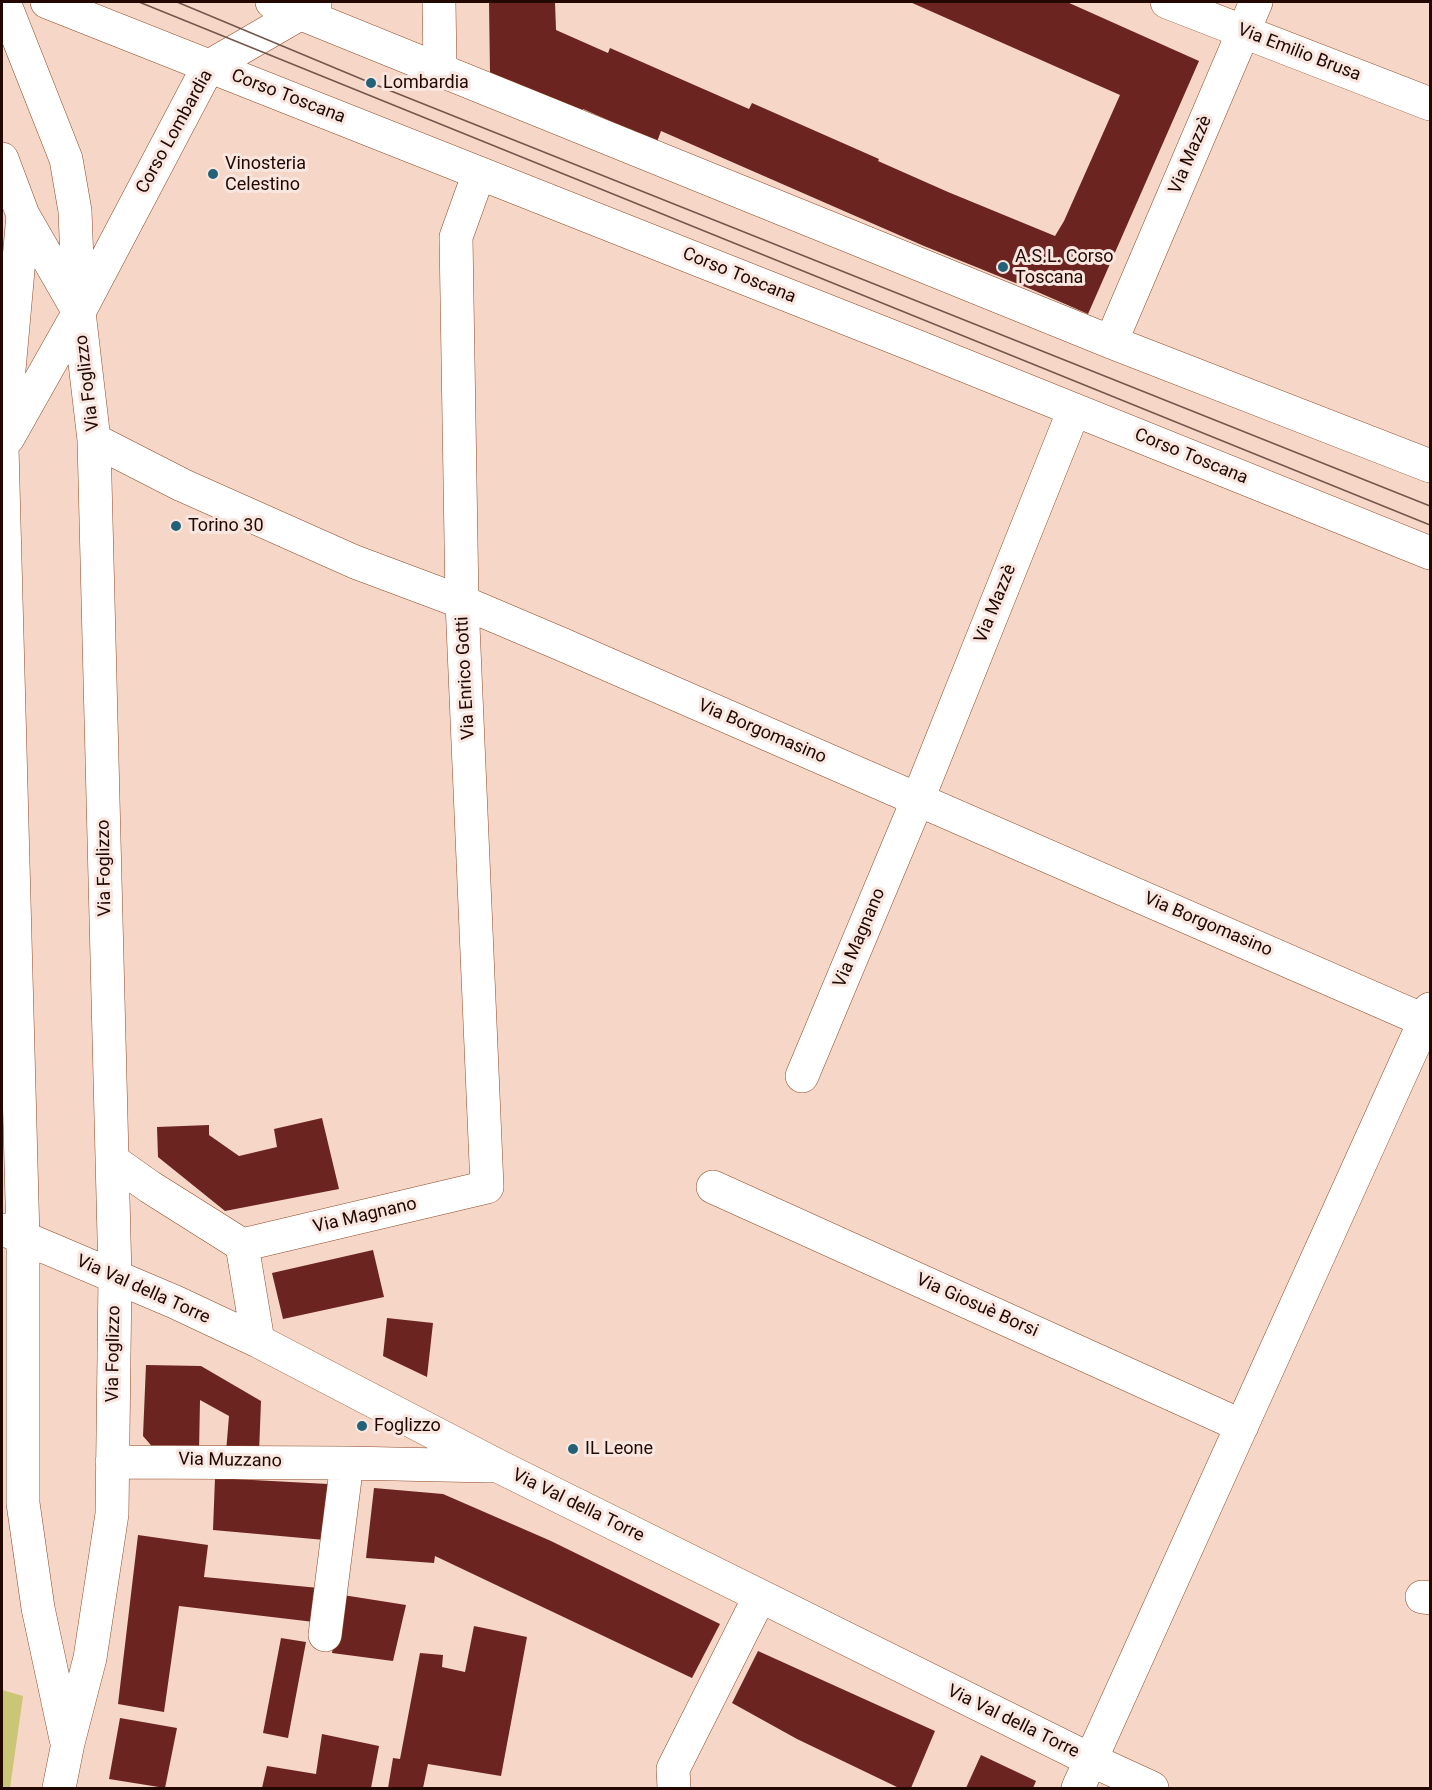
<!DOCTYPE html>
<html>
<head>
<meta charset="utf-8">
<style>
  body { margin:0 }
  #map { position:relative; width:1432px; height:1790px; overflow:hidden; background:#f6d6c7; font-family:Roboto,sans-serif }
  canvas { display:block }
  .frame { position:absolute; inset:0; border:3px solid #230800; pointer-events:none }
</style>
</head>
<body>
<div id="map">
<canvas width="1432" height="1790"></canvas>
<div class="frame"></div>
</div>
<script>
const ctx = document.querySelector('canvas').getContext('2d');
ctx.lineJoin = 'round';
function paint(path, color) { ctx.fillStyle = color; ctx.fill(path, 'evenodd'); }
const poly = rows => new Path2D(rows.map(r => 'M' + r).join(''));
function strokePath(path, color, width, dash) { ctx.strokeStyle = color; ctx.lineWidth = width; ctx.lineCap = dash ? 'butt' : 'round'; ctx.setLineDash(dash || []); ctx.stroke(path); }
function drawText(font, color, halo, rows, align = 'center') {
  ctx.font = font + ' Roboto,sans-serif'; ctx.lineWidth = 6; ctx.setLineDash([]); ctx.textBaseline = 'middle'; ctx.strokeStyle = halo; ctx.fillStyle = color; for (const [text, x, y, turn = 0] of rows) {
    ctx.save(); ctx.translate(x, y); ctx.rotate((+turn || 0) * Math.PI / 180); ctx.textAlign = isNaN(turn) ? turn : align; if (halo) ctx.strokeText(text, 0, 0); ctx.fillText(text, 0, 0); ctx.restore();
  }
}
const green = poly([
  [2,1690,23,1696,10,1788,2,1788]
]);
const building = poly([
  [489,2,555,2,556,30,608,53,610,48,749,109,752,103,879,159,878,161,948,192,1055,236,1064,221,1120,95,910,2,1067,2,1199,61,1088,314,1033,290,924,246,661,131,657,142,583,109,582,113,490,73],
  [322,1118,339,1189,225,1211,158,1157,157,1127,209,1125,209,1135,239,1156,277,1147,274,1129],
  [373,1250,384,1297,283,1319,272,1273],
  [387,1318,433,1323,427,1377,383,1356],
  [146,1365,201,1366,261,1401,259,1453,226,1452,229,1416,200,1400,199,1452,156,1451,143,1436],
  [215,1478,328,1484,325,1540,213,1530],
  [374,1488,443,1494,551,1541,720,1624,692,1678,435,1556,434,1563,366,1558],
  [138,1535,208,1545,204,1577,319,1588,314,1622,179,1606,164,1712,118,1704],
  [343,1595,406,1605,393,1661,332,1653],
  [474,1626,527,1637,501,1776,428,1764,423,1788,388,1788,393,1758,400,1759,420,1653,443,1655,442,1667,465,1672],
  [281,1638,306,1642,288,1738,263,1733],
  [758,1651,935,1731,911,1788,899,1788,797,1739,732,1703],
  [120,1718,177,1728,165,1788,109,1779],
  [322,1734,379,1746,371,1788,262,1788,267,1766,316,1774],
  [981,1755,1036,1781,1033,1788,966,1788]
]);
const minor = poly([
  [4,2,66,159,75,211,79,312,94,440,115,1277,112,1514,90,1658,68,1743,59,1788],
  [47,2,916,346,1430,553],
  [272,2,1111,342,1430,466],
  [439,2,440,68],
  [1167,2,1430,104],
  [2,159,23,215,2,447,23,1239,23,1503,38,1608,66,1739],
  [23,215,76,307],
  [1111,342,1256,2],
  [8,438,79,312,208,67,315,5],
  [94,440,182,485,355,562,462,602,561,644,1430,1023],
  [802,1076,918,799,1074,410],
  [112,1160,150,1187,242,1245,487,1187,462,602,456,237,479,173],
  [713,1187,1242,1426],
  [5,1230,175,1302,258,1341,498,1466,1091,1760,1152,1788],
  [242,1245,258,1341],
  [112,1462,347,1463,490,1466],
  [1422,1597,1430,1598],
  [325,1635,347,1463],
  [674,1788,673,1769,760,1596],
  [1078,1788,1430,1009]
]);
const tram = poly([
  [139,2,1430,525],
  [177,2,371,83,1430,506]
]);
const markers = [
  [371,83,6,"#236178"],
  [213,174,6,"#236178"],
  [1003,267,6,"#236178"],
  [176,526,6,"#236178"],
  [362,1426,6,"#236178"],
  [573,1449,6,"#236178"]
];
const streetNames = [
  ["Via Emilio Brusa",1299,53,21],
  ["Corso Toscana",288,97,21],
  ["Corso Lombardia",175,132,-61],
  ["Via Mazzè",1191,155,-67],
  ["Corso Toscana",739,276,22],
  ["Via Foglizzo",88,383,-97],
  ["Corso Toscana",1191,457,22],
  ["Via Mazzè",996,604,-68],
  ["Via Enrico Gotti",466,678,-93],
  ["Via Borgomasino",762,732,23],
  ["Via Foglizzo",105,868,-91],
  ["Via Borgomasino",1208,925,23],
  ["Via Magnano",860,938,-67],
  ["Via Magnano",365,1216,-13],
  ["Via Val della Torre",143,1290,24],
  ["Via Giosuè Borsi",977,1306,24],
  ["Via Foglizzo",114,1354,-89],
  ["Via Muzzano",230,1461,1],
  ["Via Val della Torre",578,1506,26],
  ["Via Val della Torre",1013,1722,26]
];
const poiNames = [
  ["Lombardia",383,83],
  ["Vinosteria",225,164],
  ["Celestino",225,185],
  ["A.S.L. Corso",1015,257],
  ["Toscana",1015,278],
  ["Torino 30",188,526],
  ["Foglizzo",374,1426],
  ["IL Leone",585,1449]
];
paint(green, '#cac675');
paint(building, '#6c2421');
strokePath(minor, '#8e4a27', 34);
strokePath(minor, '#fff', 33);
strokePath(tram, '#73564c', 1.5);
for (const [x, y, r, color] of markers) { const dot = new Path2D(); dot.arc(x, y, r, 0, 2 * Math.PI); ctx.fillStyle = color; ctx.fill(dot); strokePath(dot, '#f8e7e0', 2); }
drawText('18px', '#230800', '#f8e7e0', streetNames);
drawText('18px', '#230800', '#f8e7e0', poiNames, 'left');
</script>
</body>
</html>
